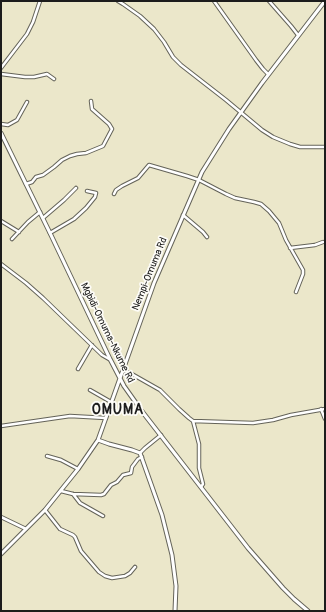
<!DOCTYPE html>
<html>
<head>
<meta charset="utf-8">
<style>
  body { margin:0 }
  #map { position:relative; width:326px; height:612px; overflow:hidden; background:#ebe7ca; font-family:Pangolin,sans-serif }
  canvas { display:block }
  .frame { position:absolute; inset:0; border:2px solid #1c1c1c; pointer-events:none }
</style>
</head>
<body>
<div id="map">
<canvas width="326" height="612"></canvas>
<div class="frame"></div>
</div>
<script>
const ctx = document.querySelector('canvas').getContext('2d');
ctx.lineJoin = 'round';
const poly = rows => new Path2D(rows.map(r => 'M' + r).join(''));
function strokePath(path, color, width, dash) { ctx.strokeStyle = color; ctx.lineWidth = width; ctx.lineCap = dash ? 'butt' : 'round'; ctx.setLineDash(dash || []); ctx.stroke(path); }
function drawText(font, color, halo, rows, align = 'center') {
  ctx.font = font + ' Pangolin,sans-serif'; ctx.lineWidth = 3.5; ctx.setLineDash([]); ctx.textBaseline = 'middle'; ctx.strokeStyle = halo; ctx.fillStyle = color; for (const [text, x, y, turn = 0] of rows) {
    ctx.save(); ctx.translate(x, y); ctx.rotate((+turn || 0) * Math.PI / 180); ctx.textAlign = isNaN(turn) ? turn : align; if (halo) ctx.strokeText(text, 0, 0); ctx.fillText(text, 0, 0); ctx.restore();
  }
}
const minor = poly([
  [118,1,123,4,140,16,154,29,164,42,173,57,181,65,226,100,262,130,273,137,290,144,300,147,325,147],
  [214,1,256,60,263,69,268,74],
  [269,1,291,26,298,35],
  [1,68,27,34,33,22,40,1],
  [1,74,25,77,34,77,47,74,54,79],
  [1,124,8,125,17,120,27,102],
  [26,184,32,182,36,177,43,175,54,167,62,160,70,156,77,154,86,153,103,146,112,129,109,124,92,109,91,101],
  [114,194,116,190,122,186,138,178,149,165,187,176,199,180,226,194,235,198,254,202,261,204,269,211,279,223,286,240,303,270,303,274,296,292],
  [183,215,203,232,207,237],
  [43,218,64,200,76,188],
  [1,221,19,232],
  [50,233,74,219,86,208,95,197,96,193,87,191],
  [12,239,28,222,40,212],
  [290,248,315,245,323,242],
  [1,264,26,283,43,298,102,355,109,359],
  [78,369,92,345],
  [123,370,130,373,160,390,179,409,189,418,193,421,253,423,273,420,291,415,325,409],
  [90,390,111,402],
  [321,409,325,419],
  [193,421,199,444,199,468,203,484,201,487],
  [1,426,70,416,106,418],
  [140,453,145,448,161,435],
  [47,456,61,460,78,469],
  [61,491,73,494,101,495,104,494,111,485,117,482,123,475,131,473,132,467,138,459,142,457],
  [73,494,80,503,103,516],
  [45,510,60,529,73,535,75,537,81,551,99,572,105,576,112,578,125,576,130,573,135,567],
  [1,517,26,529]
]);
const tertiary = poly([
  [1,133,50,233,110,359,124,386,141,410,248,548,283,588,294,599,308,611],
  [98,440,109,444,132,450,140,453,162,515,172,555,176,586,175,611],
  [1,554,45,510,78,469,98,440,154,283,202,172,229,129,262,83,325,1]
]);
const streetNames = [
  ["Nempi-Omuma Rd",150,274,-68],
  ["Mgbidi-Omuma-Nkume Rd",107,333,64]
];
const districtNames = [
  ["OMUMA",118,410]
];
strokePath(minor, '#646359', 4.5);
strokePath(tertiary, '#646359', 5);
strokePath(minor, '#fff', 2.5);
strokePath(tertiary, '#fff', 3);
drawText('10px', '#1c1c1c', '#fdfcf7', streetNames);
ctx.letterSpacing = '1px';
drawText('bold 14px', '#1c1c1c', '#fdfcf7', districtNames);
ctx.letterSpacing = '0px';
</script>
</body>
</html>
